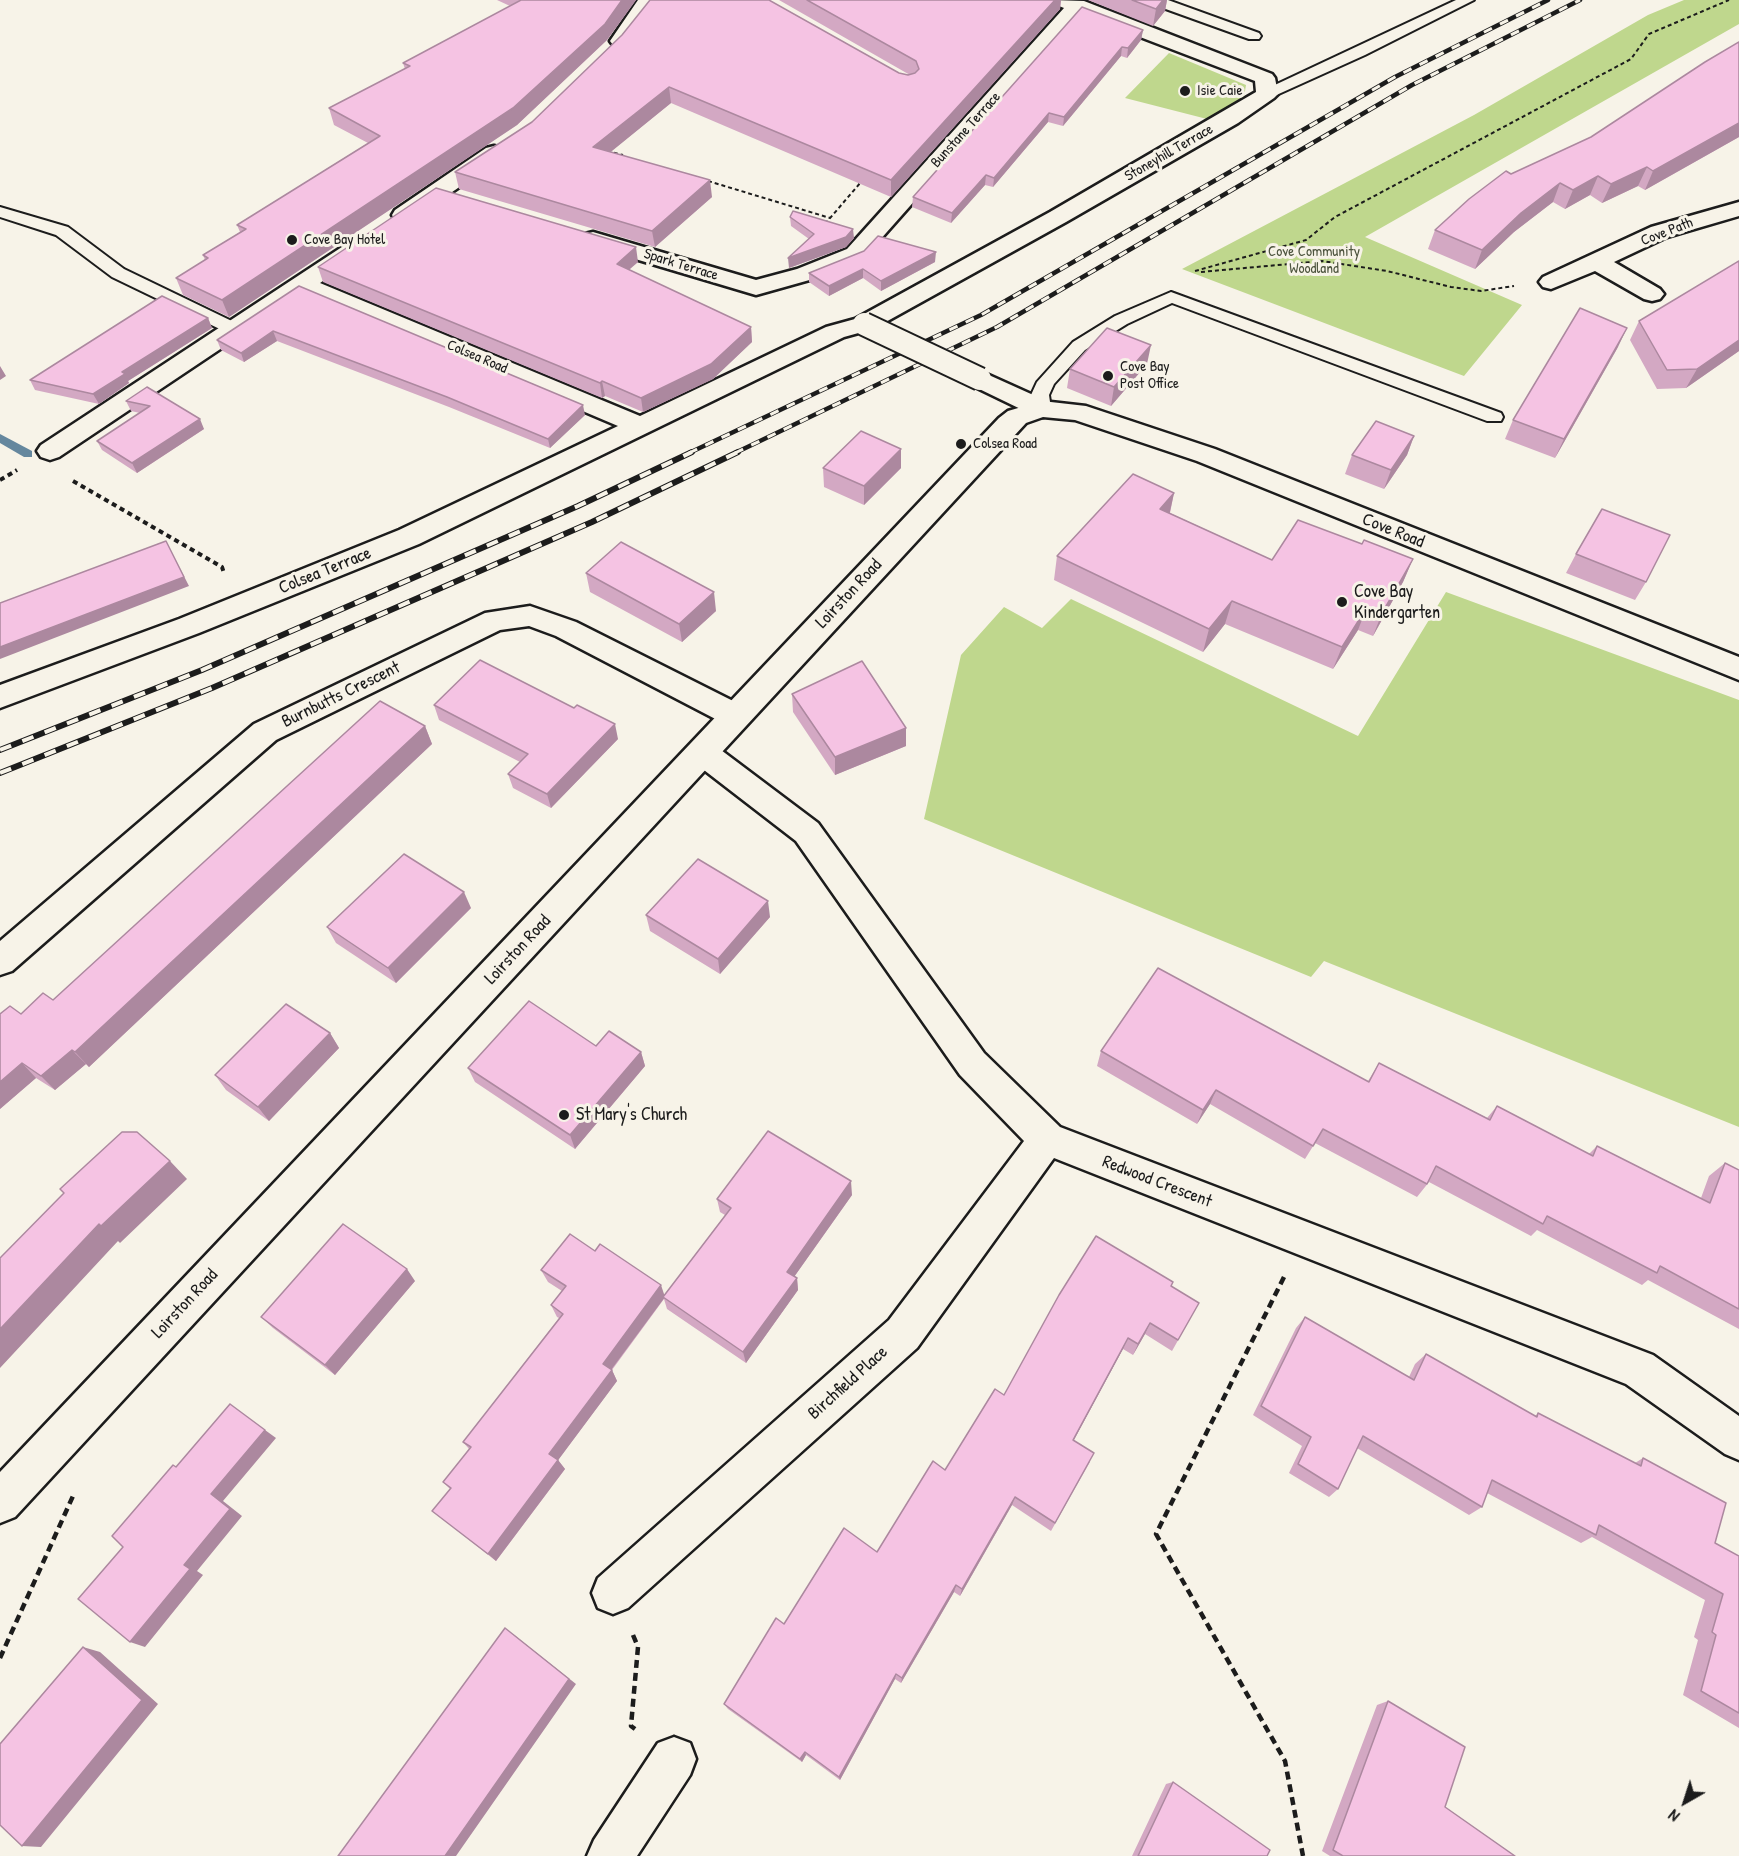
<!DOCTYPE html>
<html>
<head>
<meta charset="utf-8">
<style>
  body { margin:0 }
  #map { position:relative; width:1739px; height:1856px; overflow:hidden; background:#f7f3e8; font-family:"Patrick Hand",sans-serif }
  canvas { display:block }
  .north { position:absolute; left:1655px; top:1772px; width:60px; height:60px; -webkit-text-stroke:4px #f7f3e8; paint-order:stroke; rotate:219deg; font-size:16px; font-weight:700; line-height:24px; text-align:center; color:#1c1c1c }
  .north::after { content:''; display:block; margin:auto; width:21px; height:27px; background:#1c1c1c; clip-path:polygon(50% 0,100% 100%,50% 72%,0 100%) }
</style>
</head>
<body>
<div id="map">
<canvas width="1739" height="1856"></canvas>
<div class="north">N</div>
</div>
<script>
const ctx = document.querySelector('canvas').getContext('2d');
ctx.lineJoin = 'round';
function paint(path, color) { ctx.fillStyle = color; ctx.fill(path, 'evenodd'); }
const poly = rows => new Path2D(rows.map(r => 'M' + r).join(''));
function strokePath(path, color, width, dash) { ctx.strokeStyle = color; ctx.lineWidth = width; ctx.lineCap = dash ? 'butt' : 'round'; ctx.setLineDash(dash || []); ctx.stroke(path); }
function drawText(font, color, halo, rows, align = 'center') {
  ctx.font = font + ' "Patrick Hand",sans-serif'; ctx.lineWidth = 6; ctx.setLineDash([]); ctx.textBaseline = 'middle'; ctx.strokeStyle = halo; ctx.fillStyle = color; for (const [text, x, y, turn = 0] of rows) {
    ctx.save(); ctx.translate(x, y); ctx.rotate((+turn || 0) * Math.PI / 180); ctx.textAlign = isNaN(turn) ? turn : align; if (halo) ctx.strokeText(text, 0, 0); ctx.fillText(text, 0, 0); ctx.restore();
  }
}
const green = poly([
  [1684,0,1739,0,1739,24,1365,237,1522,305,1464,376,1182,269,1474,115,1648,15],
  [1169,53,1246,85,1244,97,1207,119,1125,98],
  [1446,592,1739,700,1739,1127,1324,961,1311,977,924,819,961,655,1004,607,1042,628,1071,599,1358,736]
]);
const stream = poly([
  [0,434,32,451,32,457,24,457,0,443,0,434]
]);
const pathFar2 = poly([
  [607,151,623,155],
  [708,181,830,218],
  [825,224,861,182],
  [1195,271,1306,240,1335,217,1631,59,1649,34,1729,0],
  [1201,272,1322,261,1387,271,1451,287,1481,291,1514,286]
]);
const pathFar1 = poly([
  [0,480,17,470],
  [73,481,222,567,224,573]
]);
const path = poly([
  [1284,1277,1156,1534,1285,1761,1303,1856],
  [633,1635,638,1647,631,1726,635,1729],
  [0,1658,73,1496]
]);
const lane = poly([
  [1147,0,1168,0,1259,33,1261,36,1259,39,1249,39,1149,3,1147,0],
  [1456,0,1474,0,1365,55,1272,97,1262,97,1259,94,1262,91,1456,0],
  [0,207,68,227,124,269,240,325,243,329,240,333,228,333,112,277,56,235,0,217,0,207],
  [1171,292,1501,413,1503,417,1501,421,1487,421,1172,303,1127,324,1085,350,1054,384,1049,395,1051,409,1049,413,1035,413,1031,395,1037,382,1073,342,1115,316,1171,292]
]);
const street = poly([
  [638,0,658,0,627,45,613,45,610,41,638,0],
  [1051,0,1084,1,1272,74,1275,78,1278,94,1274,98,1238,123,1066,222,873,329,844,337,419,544,199,633,0,708,0,685,179,619,399,530,618,426,304,293,59,457,50,460,41,457,37,451,41,445,348,243,356,241,364,243,368,248,364,253,320,283,640,416,826,327,855,319,1050,212,1256,92,1255,81,1080,14,863,259,813,279,756,295,585,244,581,239,585,234,593,232,756,280,797,269,847,249,1064,8,1054,4,1051,0],
  [494,146,502,148,505,153,502,158,411,220,403,222,395,220,392,215,395,210,486,148,494,146],
  [1739,202,1739,216,1667,237,1614,262,1660,289,1664,294,1660,299,1652,301,1644,299,1595,271,1551,289,1543,287,1539,282,1543,277,1651,227,1739,202],
  [980,371,1051,403,1055,409,1051,415,1042,417,1033,415,971,385,967,379,971,373,980,371],
  [530,606,576,622,747,708,751,716,747,724,736,727,725,724,556,636,529,626,500,630,276,740,12,971,0,975,0,941,254,724,485,613,530,606],
  [702,740,713,744,818,823,984,1053,1060,1127,1653,1355,1739,1416,1739,1460,1725,1454,1626,1384,1054,1158,917,1348,628,1608,613,1614,598,1608,592,1593,598,1578,889,1320,1024,1141,960,1075,796,841,691,760,687,752,691,744,702,740],
  [674,1737,690,1743,696,1759,690,1775,637,1856,587,1856,594,1840,658,1743,674,1737]
]);
const secondary = poly([
  [1042,401,1086,406,1215,449,1739,657,1739,680,1197,461,1075,420,1043,417,1026,423,15,1517,0,1523,0,1472,999,418,1008,411,1042,401]
]);
const railFar1 = poly([
  [689,453,981,315,1395,77,1548,0],
  [735,453,997,327,1412,85,1580,0]
]);
const rail = poly([
  [0,750,202,670,578,506,692,452],
  [0,773,212,688,592,522,738,452]
]);
const streetBridge = poly([
  [864,324,980,379]
]);
const wall = poly([
  [497,0,636,0,607,40,517,125,229,317,183,295,176,278,205,260,203,255,240,232,237,225,368,143,334,125,329,108,405,69,403,63,510,6],
  [779,0,1061,0,1060,9,891,197,671,103,610,152,712,197,655,247,459,189,455,172,532,122,622,35,910,75],
  [1088,0,1167,0,1165,11,1153,26],
  [1143,30,1141,40,1127,58,1121,56,1063,126,1048,122,993,187,985,185,951,223,912,207,913,197],
  [1739,42,1739,137,1645,190,1638,186,1602,203,1590,195,1565,209,1553,202,1514,232,1475,269,1428,249,1435,230,1511,174,1591,137],
  [790,217,854,238,846,247,789,268,809,239,791,226],
  [638,262,629,270,751,327,752,342,713,379,643,412,605,396,602,398,323,282,318,267],
  [935,262,881,291,863,278,829,296,809,282,809,273],
  [299,286,585,415,550,448,449,407,277,341,244,362,221,350,217,340],
  [208,318,212,328,128,381,129,383,99,404,35,390,30,380],
  [1639,321,1739,351,1686,388,1657,389,1630,340],
  [1618,347,1555,458,1505,439,1513,420],
  [1147,364,1111,406,1067,388,1070,369],
  [147,387,204,429,137,473,102,450,97,441,140,413,131,411,126,401],
  [1414,436,1407,455,1384,489,1345,474,1352,455],
  [901,449,901,468,864,505,824,487,823,468],
  [1174,493,1170,513,1272,560,1362,544,1413,559,1403,582,1373,636,1358,630,1333,669,1225,624,1203,652,1054,580,1057,556],
  [1576,554,1646,582,1635,600,1566,573],
  [586,573,716,611,682,642,590,592],
  [792,694,906,728,906,746,835,775,793,712],
  [434,705,618,739,551,808,513,788,508,774,520,762,439,720],
  [425,726,432,744,89,1067,86,1064,55,1090,36,1078,0,1109,21,1014,53,1000],
  [471,908,396,983,336,943,327,927],
  [646,915,770,917,720,974,650,931],
  [330,1033,339,1048,269,1121,226,1090,215,1075],
  [596,1046,641,1052,645,1066,575,1149,475,1082,468,1068],
  [1101,1051,1368,1081,1379,1063,1487,1118,1497,1106,1589,1154,1597,1146,1701,1198,1709,1176,1725,1163,1739,1170,1739,1329,1648,1280,1642,1285,1537,1230,1531,1236,1429,1182,1417,1197,1315,1143,1305,1159,1210,1104,1197,1124,1097,1066],
  [852,1195,794,1277,797,1278,798,1290,746,1363,667,1309,664,1299,612,1370,617,1381,558,1460,565,1469,496,1561,432,1511,450,1489,443,1482,469,1449,463,1442,559,1318,557,1317,551,1305,562,1291,548,1282,541,1270,665,1295,725,1215,720,1212,717,1199],
  [415,1281,335,1375,273,1328,261,1317],
  [1171,1286,1199,1303,1172,1351,1145,1334,1133,1355,1123,1349,1074,1440,1090,1462,1051,1531,1012,1505,960,1596,954,1592,901,1683,895,1679,840,1780,806,1755,802,1762,728,1709,724,1704,784,1624,877,1552,945,1470,1004,1395],
  [1305,1317,1409,1377,1415,1364,1426,1354,1535,1416,1538,1413,1635,1463,1643,1458,1715,1543,1739,1556,1739,1728,1683,1695,1698,1640,1694,1637,1705,1600,1592,1537,1581,1543,1487,1493,1482,1507,1469,1515,1357,1448,1338,1489,1329,1497,1289,1473,1302,1446,1253,1415,1296,1328],
  [1388,1701,1445,1807,1515,1856,1330,1856,1322,1851,1377,1705],
  [1173,1782,1267,1856,1132,1856,1166,1784]
]);
const shadedWall = poly([
  [622,0,636,0,607,40,517,125,229,317,222,300],
  [1055,0,1061,0,1060,9,891,197,891,180],
  [1163,0,1167,0,1165,11,1153,26,1156,9],
  [1143,30,1141,40,1127,58,1128,48],
  [1122,47,1121,56,1063,126,1064,117],
  [669,87,671,103,596,164,593,147],
  [1049,113,1048,122,993,187,994,178],
  [1739,123,1739,137,1645,190,1653,171],
  [1647,167,1638,186,1602,203,1611,184],
  [986,175,985,185,951,223,952,213],
  [1598,176,1590,195,1565,209,1573,190],
  [710,180,712,197,655,247,652,231],
  [1560,183,1553,202,1514,232,1475,269,1482,250,1521,213],
  [853,229,854,238,846,247,789,268,788,258],
  [636,247,638,262,619,278,617,264],
  [936,252,935,262,881,291,881,281],
  [863,269,863,278,829,296,829,286],
  [208,318,212,328,128,381,129,383,99,404,93,394,122,372],
  [751,327,752,342,713,379,643,412,641,398],
  [1627,328,1618,347,1555,458,1564,439],
  [273,331,277,341,244,362,241,353],
  [1739,340,1739,351,1686,388,1697,369],
  [1151,345,1147,364,1111,406,1114,387],
  [0,366,6,376,0,380],
  [602,381,605,396,602,398,600,383],
  [583,405,585,415,550,448,548,439],
  [200,419,204,429,137,473,132,463],
  [1414,436,1407,455,1384,489,1391,470],
  [901,449,901,468,864,505,864,486],
  [1174,493,1169,516,1160,509],
  [166,541,189,586,0,659,0,647],
  [1413,559,1403,582,1373,636,1382,613],
  [714,592,716,611,682,642,679,624],
  [1232,601,1225,624,1203,652,1209,629],
  [1367,607,1358,630,1333,669,1342,647],
  [615,724,618,739,551,808,547,794],
  [425,726,432,744,89,1067,75,1052],
  [906,728,906,746,835,775,835,757],
  [464,892,471,908,396,983,388,968],
  [768,901,770,917,720,974,718,959],
  [330,1033,339,1048,269,1121,258,1107],
  [72,1050,86,1064,55,1090,41,1076],
  [641,1052,645,1066,575,1149,570,1135],
  [22,1063,36,1078,0,1109,0,1082],
  [1216,1090,1210,1104,1197,1124,1203,1110],
  [170,1161,187,1179,120,1243,118,1241,0,1368,0,1329,99,1224],
  [851,1181,852,1195,789,1284,787,1272],
  [407,1269,415,1281,335,1375,325,1365],
  [797,1278,798,1290,746,1363,743,1352],
  [661,1285,665,1297,608,1374,603,1364],
  [1150,1323,1145,1334,1133,1355,1138,1344],
  [1128,1338,1123,1349,1069,1449,1073,1440],
  [612,1370,617,1381,556,1463,549,1454],
  [265,1430,276,1438,223,1501,242,1516,197,1571,203,1575,145,1647,130,1642,184,1565,211,1494],
  [558,1460,565,1469,496,1561,488,1554],
  [1015,1497,1012,1505,960,1596,962,1589],
  [956,1585,954,1592,901,1683,902,1678],
  [513,1634,576,1684,456,1856,445,1856],
  [83,1647,100,1652,158,1704,41,1847,22,1846],
  [896,1674,895,1679,840,1780,839,1777],
  [805,1752,806,1755,802,1762,800,1759]
]);
const building = poly([
  [521,0,622,0,605,24,513,108,222,300,176,278,208,258,203,255,246,229,237,225,380,136,329,108,410,66,403,63,521,0],
  [650,0,769,0,899,73,908,75,915,73,919,69,916,61,807,0,1055,0,891,180,669,87,593,147,710,180,652,231,455,172,532,122,622,35,650,0],
  [1132,0,1163,0,1156,9,1132,0],
  [1082,7,1143,30,1128,48,1122,47,1064,117,1049,113,994,178,986,175,952,213,913,197,1082,7],
  [1739,42,1739,123,1653,171,1647,167,1611,184,1598,176,1573,190,1560,183,1521,213,1482,250,1435,230,1469,199,1506,171,1511,174,1591,137,1705,62,1739,42],
  [436,188,636,247,617,264,751,327,711,364,641,398,602,381,600,383,318,267,436,188],
  [793,211,853,229,846,237,788,258,814,234,790,217,793,211],
  [878,236,936,252,881,281,863,269,829,286,809,273,864,251,878,236],
  [1739,261,1739,340,1697,369,1667,370,1639,321,1739,261],
  [299,286,583,405,548,439,447,397,273,331,241,353,217,340,299,286],
  [162,296,208,318,122,372,125,374,93,394,30,380,162,296],
  [1580,308,1627,328,1564,439,1513,420,1580,308],
  [1107,328,1151,345,1114,387,1070,369,1107,328],
  [147,387,200,419,132,463,97,441,150,406,126,401,147,387],
  [1376,421,1414,436,1391,470,1352,455,1376,421],
  [861,431,901,449,864,486,823,468,861,431],
  [1133,474,1174,493,1160,509,1272,560,1298,520,1362,544,1364,540,1413,559,1382,613,1367,607,1342,647,1232,601,1209,629,1057,556,1133,474],
  [1602,509,1670,535,1646,582,1576,554,1602,509],
  [166,541,184,577,0,647,0,603,166,541],
  [621,542,714,592,679,624,586,573,621,542],
  [480,660,574,708,577,705,615,724,547,794,508,774,528,754,434,705,480,660],
  [862,661,906,728,835,757,792,694,862,661],
  [380,701,425,726,75,1052,72,1050,41,1076,22,1063,0,1082,0,1014,10,1006,21,1014,43,993,53,1000,380,701],
  [404,854,464,892,388,968,327,927,404,854],
  [698,859,768,901,718,959,646,915,698,859],
  [1158,968,1369,1082,1379,1063,1490,1120,1497,1106,1593,1156,1597,1146,1710,1203,1725,1163,1739,1170,1739,1309,1660,1266,1657,1273,1547,1216,1543,1224,1436,1166,1427,1184,1323,1129,1313,1146,1216,1090,1203,1110,1101,1051,1158,968],
  [529,1001,596,1046,609,1031,641,1052,570,1135,468,1068,529,1001],
  [286,1004,330,1033,258,1107,215,1075,286,1004],
  [768,1131,851,1181,787,1272,797,1278,743,1352,663,1297,731,1208,717,1199,768,1131],
  [122,1132,137,1132,170,1161,101,1226,99,1224,0,1329,0,1258,64,1193,60,1189,122,1132],
  [343,1224,407,1269,325,1365,261,1317,343,1224],
  [570,1234,595,1251,600,1244,661,1285,603,1364,612,1370,549,1454,558,1460,488,1554,432,1511,451,1488,443,1482,471,1447,463,1442,563,1314,551,1305,566,1286,541,1270,570,1234],
  [1096,1236,1173,1282,1171,1286,1199,1303,1178,1340,1150,1323,1138,1344,1128,1338,1073,1440,1094,1453,1055,1523,1015,1497,962,1589,956,1585,902,1678,896,1674,839,1777,805,1752,800,1759,724,1704,776,1618,784,1624,844,1528,877,1552,933,1461,945,1470,995,1389,1004,1395,1059,1295,1096,1236],
  [1305,1317,1414,1380,1426,1354,1537,1417,1538,1413,1641,1466,1643,1458,1726,1503,1715,1543,1739,1556,1739,1713,1701,1691,1716,1635,1712,1632,1723,1594,1599,1525,1596,1535,1492,1480,1482,1507,1363,1436,1338,1489,1298,1464,1311,1437,1261,1406,1305,1317],
  [230,1404,265,1430,211,1494,230,1509,184,1565,190,1569,130,1642,78,1599,123,1547,112,1536,173,1465,176,1467,230,1404],
  [505,1628,569,1679,445,1856,338,1856,505,1628],
  [83,1647,142,1700,22,1846,0,1825,0,1744,83,1647],
  [1388,1701,1465,1747,1445,1807,1515,1856,1343,1856,1333,1850,1388,1701],
  [1173,1782,1270,1850,1267,1856,1138,1856,1173,1782]
]);
const markers = [
  [1185,91,6,"#1c1c1c"],
  [292,240,6,"#1c1c1c"],
  [1108,376,6,"#1c1c1c"],
  [961,444,6,"#1c1c1c"],
  [1342,602,6,"#1c1c1c"],
  [564,1115,6,"#1c1c1c"]
];
const farPoinames = [
  ["Isie Caie",1197,91],
  ["Cove Bay Hotel",304,240],
  ["Cove Bay",1120,367],
  ["Post Office",1120,384],
  ["Colsea Road",973,444]
];
const farStreetnames = [
  ["Bunstane Terrace",966,130,-48],
  ["Stoneyhill Terrace",1169,153,-30],
  ["Cove Path",1667,232,-21],
  ["Spark Terrace",681,265,17],
  ["Colsea Road",477,357,23]
];
const farParknames = [
  ["Cove Community",1314,252],
  ["Woodland",1314,269]
];
const streetNames = [
  ["Cove Road",1393,531,22],
  ["Colsea Terrace",325,571,-22],
  ["Loirston Road",849,594,-47],
  ["Burnbutts Crescent",341,695,-26],
  ["Loirston Road",518,950,-47],
  ["Redwood Crescent",1157,1182,21],
  ["Loirston Road",185,1304,-47],
  ["Birchfield Place",848,1383,-42]
];
const poiNames = [
  ["Cove Bay",1354,592],
  ["Kindergarten",1354,613],
  ["St Mary's Church",576,1115]
];
paint(green, '#bfd78d');
paint(stream, '#65879e');
strokePath(lane, '#1c1c1c', 4);
strokePath(street, '#1c1c1c', 5);
strokePath(secondary, '#1c1c1c', 5);
strokePath(pathFar2, '#1c1c1c', 2, [4, 3]);
strokePath(pathFar1, '#1c1c1c', 4, [5, 4]);
strokePath(path, '#1c1c1c', 4.5, [8, 5]);
paint(lane, '#f7f3e8');
paint(street, '#f7f3e8');
paint(secondary, '#f7f3e8');
strokePath(railFar1, '#1c1c1c', 4.5);
strokePath(rail, '#1c1c1c', 6);
strokePath(railFar1, '#f7f3e8', 3, [9]);
strokePath(rail, '#f7f3e8', 4, [12]);
strokePath(streetBridge, '#1c1c1c', 26, []);
strokePath(streetBridge, '#f7f3e8', 22);
paint(wall, '#d3a8c3');
paint(shadedWall, '#ac889f');
paint(building, '#f5c3e3');
strokePath(building, '#ac889f', 1.5);
for (const [x, y, r, color] of markers) { const dot = new Path2D(); dot.arc(x, y, r, 0, 2 * Math.PI); ctx.fillStyle = color; ctx.fill(dot); strokePath(dot, '#f7f3e8', 2); }
drawText('15px', '#1c1c1c', '#f7f3e8', farPoinames, 'left');
drawText('15px', '#1c1c1c', '#f7f3e8', farStreetnames);
drawText('15px', '#4d543e', '#f7f3e8', farParknames);
drawText('18px', '#1c1c1c', '#f7f3e8', streetNames);
drawText('18px', '#1c1c1c', '#f7f3e8', poiNames, 'left');
</script>
</body>
</html>
